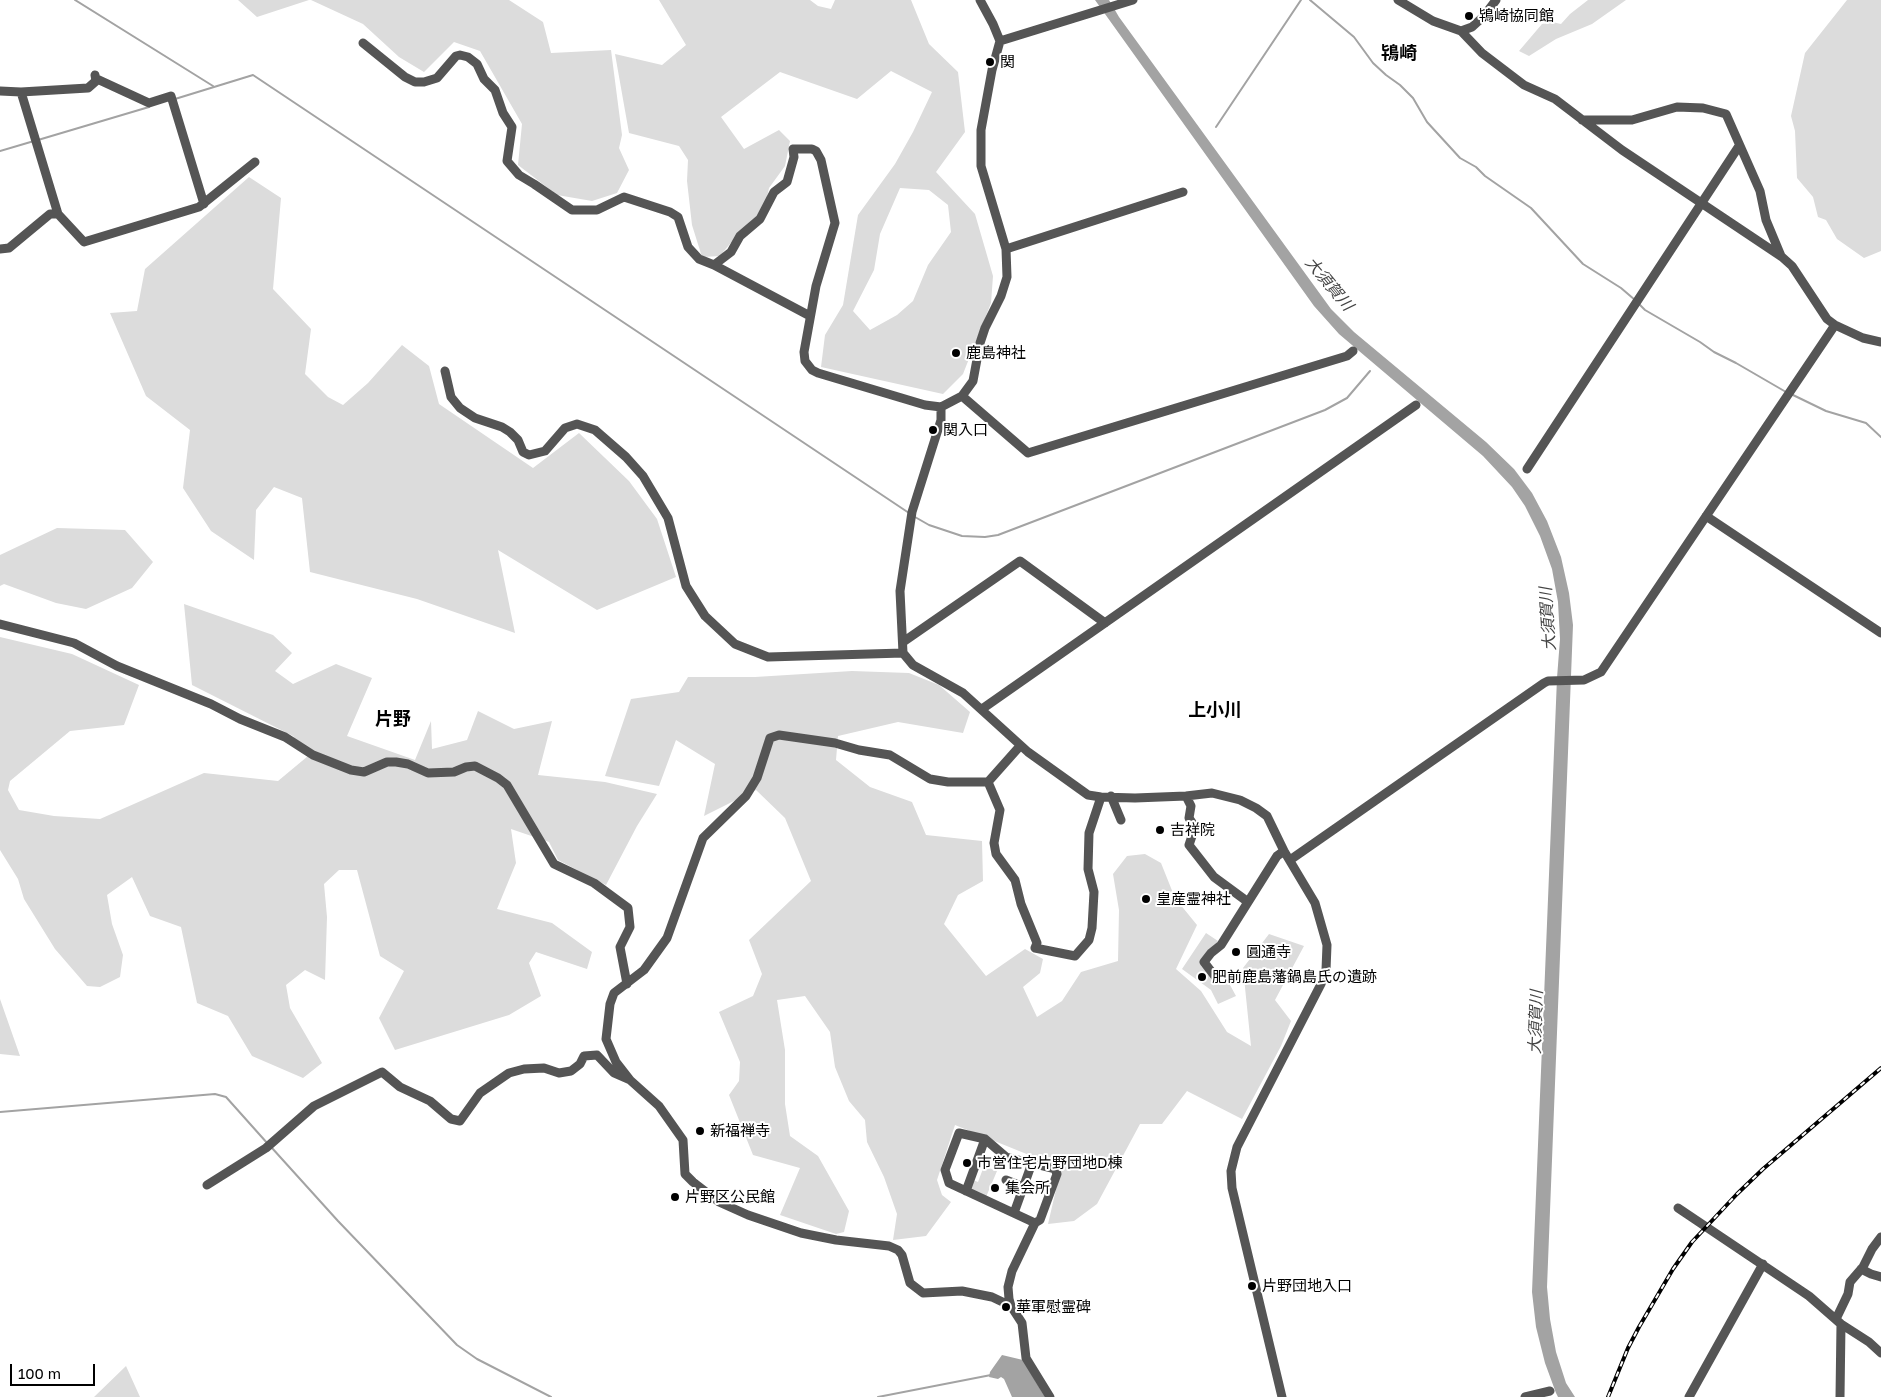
<!DOCTYPE html>
<html>
<head>
<meta charset="utf-8">
<style>
  body { margin:0 }
  #map { position:relative; width:1881px; height:1397px; overflow:hidden; background:#fff; font-family:"Golos Text",sans-serif }
  canvas { display:block }
  .scale { position:absolute; left:10px; top:1364px; width:85px; height:22px; box-sizing:border-box; border:2px solid #000; border-top:0; padding-left:6px; font-size:15px; line-height:18px; white-space:nowrap; color:#000; -webkit-text-stroke:4px #fff; paint-order:stroke }
</style>
</head>
<body>
<div id="map">
<canvas width="1881" height="1397"></canvas>
<div class="scale">100 m</div>
</div>
<script>
const ctx = document.querySelector('canvas').getContext('2d');
ctx.lineJoin = 'round';
function paint(path, color) { ctx.fillStyle = color; ctx.fill(path, 'evenodd'); }
const poly = rows => new Path2D(rows.map(r => 'M' + r).join(''));
function strokePath(path, color, width, dash) { ctx.strokeStyle = color; ctx.lineWidth = width; ctx.lineCap = dash ? 'butt' : 'round'; ctx.setLineDash(dash || []); ctx.stroke(path); }
function drawText(font, color, halo, rows, align = 'center') {
  ctx.font = font + ' "Golos Text","Noto Sans JP",sans-serif'; ctx.lineWidth = 4; ctx.setLineDash([]); ctx.textBaseline = 'middle'; ctx.strokeStyle = halo; ctx.fillStyle = color; for (const [text, x, y, turn = 0] of rows) {
    ctx.save(); ctx.translate(x, y); ctx.rotate((+turn || 0) * Math.PI / 180); ctx.textAlign = isNaN(turn) ? turn : align; if (halo) ctx.strokeText(text, 0, 0); ctx.fillText(text, 0, 0); ctx.restore();
  }
}
const green = poly([
  [238,0,309,0,257,17],
  [311,0,509,0,543,22,551,53,611,50,622,135,619,148,629,170,617,193,592,201,557,195,518,165,522,124,480,51,454,42,424,72,399,57,363,24],
  [659,0,810,0,818,6,831,9,835,0,911,0,929,44,958,72,965,132,936,172,975,214,993,276,991,303,963,374,943,394,821,367,825,335,843,305,858,215,895,164,913,132,932,92,891,71,857,99,780,72,721,117,744,149,779,130,790,141,785,166,769,188,765,206,753,223,738,234,720,256,702,257,692,225,687,181,688,160,679,146,629,133,615,54,662,65,686,45],
  [900,188,929,190,948,205,951,232,928,265,913,301,897,315,870,330,853,311,874,270,880,234],
  [1588,0,1626,0,1592,24,1556,39,1529,56,1519,51,1542,24,1552,22,1561,24,1570,14],
  [1847,0,1881,0,1881,251,1864,258,1837,239,1826,220,1818,217,1813,197,1797,178,1795,131,1791,116,1805,53],
  [249,177,281,198,273,289,311,329,305,374,328,397,343,405,368,383,402,345,429,366,439,404,533,468,579,433,629,481,657,519,676,577,597,610,498,550,515,633,417,599,310,572,302,498,274,487,256,510,254,560,211,531,183,488,190,430,146,396,110,313,137,311,145,269],
  [57,528,125,530,153,562,132,588,86,609,56,603,4,584,0,586,0,555],
  [184,604,273,635,292,653,275,671,293,684,336,664,372,678,347,736,415,760,431,721,432,749,467,740,478,711,514,729,552,721,538,775,605,782,657,794,637,826,606,885,558,860,549,842,511,829,516,863,497,909,552,923,592,952,587,969,536,952,529,963,541,996,509,1015,395,1050,379,1018,404,971,380,956,357,870,339,870,324,884,327,917,325,980,305,970,286,985,290,1008,322,1063,303,1078,252,1056,228,1016,197,1003,181,927,150,916,132,877,107,895,112,924,123,955,120,977,100,987,87,986,55,949,24,899,18,879,0,850,0,637,72,654,139,685,124,725,70,731,10,781,8,790,19,810,54,816,100,819,204,773,278,781,308,756,293,736,192,685],
  [852,671,909,673,939,685,970,712,963,733,898,722,838,736,836,760,870,787,912,802,926,835,982,841,983,881,958,895,944,924,986,976,1025,949,1043,959,1040,973,1023,987,1037,1017,1062,1001,1081,972,1118,961,1119,910,1113,874,1127,856,1145,854,1161,863,1175,898,1197,925,1176,969,1201,991,1227,1032,1251,1046,1243,968,1269,934,1304,946,1275,1000,1291,1021,1281,1046,1242,1119,1187,1091,1162,1124,1140,1124,1097,1204,1074,1221,1048,1224,1061,1168,955,1125,937,1180,942,1195,951,1202,926,1236,893,1240,897,1214,884,1177,867,1142,865,1120,849,1101,835,1067,830,1032,805,996,777,1000,785,1050,785,1104,790,1136,818,1156,849,1211,844,1232,836,1234,780,1215,800,1168,753,1155,729,1095,739,1081,740,1062,719,1012,753,996,762,974,749,940,811,881,785,818,756,790,704,816,715,764,676,740,659,786,605,776,631,699,679,692,688,677,755,677],
  [1206,933,1218,941,1201,966,1230,985,1236,996,1218,1004,1211,990,1182,969],
  [0,999,20,1056,0,1054],
  [984,1166,997,1171,986,1197,969,1190,973,1180,978,1182],
  [126,1366,140,1397,94,1397]
]);
const water = poly([
  [1095,0,1109,0,1119,17,1331,309,1354,332,1486,442,1514,469,1532,493,1547,521,1561,557,1569,593,1573,625,1547,1287,1550,1319,1556,1352,1566,1383,1575,1397,1558,1397,1556,1393,1545,1363,1536,1327,1532,1292,1557,678,1560,639,1558,602,1552,569,1540,536,1525,506,1512,487,1483,456,1339,334,1314,306],
  [1002,1355,1023,1360,1045,1397,1012,1397,1004,1379,1001,1377,998,1379,989,1377,990,1372]
]);
const stream = poly([
  [75,0,213,86],
  [1310,0,1354,37,1373,63,1386,75,1400,85,1413,98,1427,122,1460,158,1476,167,1485,176,1531,208,1583,264,1621,288,1635,300],
  [175,99,253,75,909,513],
  [1216,127,1301,0],
  [38,140,149,107],
  [0,151,34,141],
  [1639,304,1645,310,1700,342,1714,352,1736,363,1786,392],
  [1793,395,1826,411,1866,423,1881,437],
  [915,517,929,525,962,536,985,537,998,535,1325,410,1347,398,1370,371],
  [0,1112,215,1094,226,1097,268,1144],
  [272,1148,338,1221,457,1345,477,1359,551,1397],
  [878,1397,991,1375]
]);
const minor = poly([
  [980,0,993,24,1000,41],
  [1133,0,1000,41,992,70,981,130,981,166,1006,249,1007,277,1001,296,985,328,980,343,973,381,962,396,941,407,941,420,912,512,900,591,903,653,913,665,963,693,1028,752,1088,795,1101,797,1135,798,1186,796,1212,793,1240,800,1256,808,1267,816,1284,851,1315,903,1327,945,1326,970,1321,984,1237,1147,1231,1171,1232,1188,1282,1397],
  [1398,0,1433,21,1461,31,1482,53,1524,85,1555,99,1622,150,1782,257,1792,266,1827,319,1835,325,1863,338,1881,342],
  [1461,31,1472,27,1484,16,1496,0],
  [363,43,405,77,415,82,424,82,437,78,456,56,460,55,468,57,477,64,484,79,495,90,503,113,512,127,507,161,519,175,534,184,572,210,597,210,624,197,670,212,678,217,688,247,699,259,714,265,810,316],
  [97,79,149,103,171,96,204,204],
  [0,91,21,92,88,88,96,81,95,75],
  [21,92,58,214,84,242,199,207,255,162],
  [1582,120,1632,120,1677,107,1703,108,1726,114,1760,191,1766,220,1781,256],
  [0,249,9,248,50,214,58,214],
  [1006,249,1183,192],
  [714,265,731,252,740,236,760,219,774,192,787,182,794,157,793,149,812,149,816,151,821,160,835,223,816,286,804,352,805,361,812,370,818,373,925,405,941,407],
  [445,371,451,397,460,408,475,418,502,427,510,432,518,440,523,452,529,455,545,451,565,428,577,424,595,430,626,457,643,476,668,518,686,586,705,616,735,644,768,657,903,653],
  [962,396,1028,453,1347,356,1353,351],
  [1527,469,1739,146],
  [1706,516,1881,633],
  [0,624,74,643,117,666,211,704,240,719,285,737,313,755,351,770,364,772,387,762,396,762,408,764,428,773,454,772,466,767,475,766,498,778,507,785,554,864,594,883,628,908,630,927,620,947,627,984],
  [903,642,1020,561,1105,623],
  [982,709,1416,405],
  [988,782,1000,810,994,843,996,854,1015,880,1021,904,1037,943,1035,948,1075,956,1089,940,1092,928,1094,892,1088,869,1089,833,1101,797],
  [1111,796,1121,820],
  [1186,796,1191,806,1189,818,1195,827,1189,845,1214,877,1248,902],
  [1290,860,1544,683,1548,681,1584,680,1601,672,1835,325],
  [1217,979,1204,962,1211,953,1221,945,1277,856,1284,851],
  [1006,1180,1023,1187],
  [207,1185,266,1148,314,1106,382,1072,400,1087,430,1101,451,1119,460,1121,480,1093,509,1073,524,1069,544,1068,559,1073,571,1071,580,1064,584,1056,597,1055,614,1073,630,1080],
  [966,1191,985,1139],
  [1678,1208,1809,1296,1841,1324,1869,1342,1881,1353],
  [1014,1213,1032,1163],
  [1035,1223,1040,1220,1057,1174,1055,1169,1006,1157,985,1139,959,1133,945,1170,949,1183,1035,1223,1012,1271,1008,1287,1009,1299,1011,1306,1022,1323,1026,1358,1050,1397],
  [1861,1269,1871,1274,1881,1277],
  [1011,1306,992,1297,962,1291,923,1293,910,1283,902,1255,898,1250,889,1246,836,1240,801,1233,748,1215,719,1202,693,1182,685,1174,683,1140,659,1106,630,1080,616,1062,606,1039,610,1004,614,993,644,970,667,938,703,838,746,796,757,778,770,738,779,735,835,743,859,750,890,755,930,779,948,782,988,782,1020,746],
  [1836,1319,1848,1294,1850,1282,1863,1267,1872,1249,1881,1237],
  [1525,1397,1550,1391],
  [1689,1397,1763,1264],
  [1840,1397,1841,1324]
]);
const rail = poly([
  [1608,1397,1628,1348,1639,1327,1673,1269,1692,1242,1737,1194,1763,1169,1881,1068]
]);
const markers = [
  [1469,16,5,"#000"],
  [990,62,5,"#000"],
  [956,353,5,"#000"],
  [933,430,5,"#000"],
  [1160,830,5,"#000"],
  [1146,899,5,"#000"],
  [1236,952,5,"#000"],
  [1202,977,5,"#000"],
  [700,1131,5,"#000"],
  [967,1163,5,"#000"],
  [995,1188,5,"#000"],
  [675,1197,5,"#000"],
  [1252,1286,5,"#000"],
  [1006,1307,5,"#000"]
];
const poiNames = [
  ["鴇崎協同館",1479,16],
  ["関",1000,62],
  ["鹿島神社",966,353],
  ["関入口",943,430],
  ["吉祥院",1170,830],
  ["皇産霊神社",1156,899],
  ["圓通寺",1246,952],
  ["肥前鹿島藩鍋島氏の遺跡",1212,977],
  ["新福禅寺",710,1131],
  ["市営住宅片野団地D棟",977,1163],
  ["集会所",1005,1188],
  ["片野区公民館",685,1197],
  ["片野団地入口",1262,1286],
  ["華軍慰霊碑",1016,1307]
];
const waterNames = [
  ["大須賀川",1329,284,50],
  ["大須賀川",1548,619,-94],
  ["大須賀川",1536,1022,-88]
];
const quarterNames = [
  ["鴇崎",1399,53],
  ["上小川",1215,710],
  ["片野",393,719]
];
paint(green, '#dcdcdc');
paint(water, '#a3a3a3');
strokePath(stream, '#a3a3a3', 2);
strokePath(minor, '#555', 9);
strokePath(rail, '#000', 4);
strokePath(rail, '#fff', 2, [5.5]);
for (const [x, y, r, color] of markers) { const dot = new Path2D(); dot.arc(x, y, r, 0, 2 * Math.PI); ctx.fillStyle = color; ctx.fill(dot); strokePath(dot, '#fff', 2); }
drawText('15px', '#000', '#fff', poiNames, 'left');
drawText('italic 16px', '#444', '#fff', waterNames);
drawText('bold 18px', '#000', '#fff', quarterNames);
</script>
</body>
</html>
